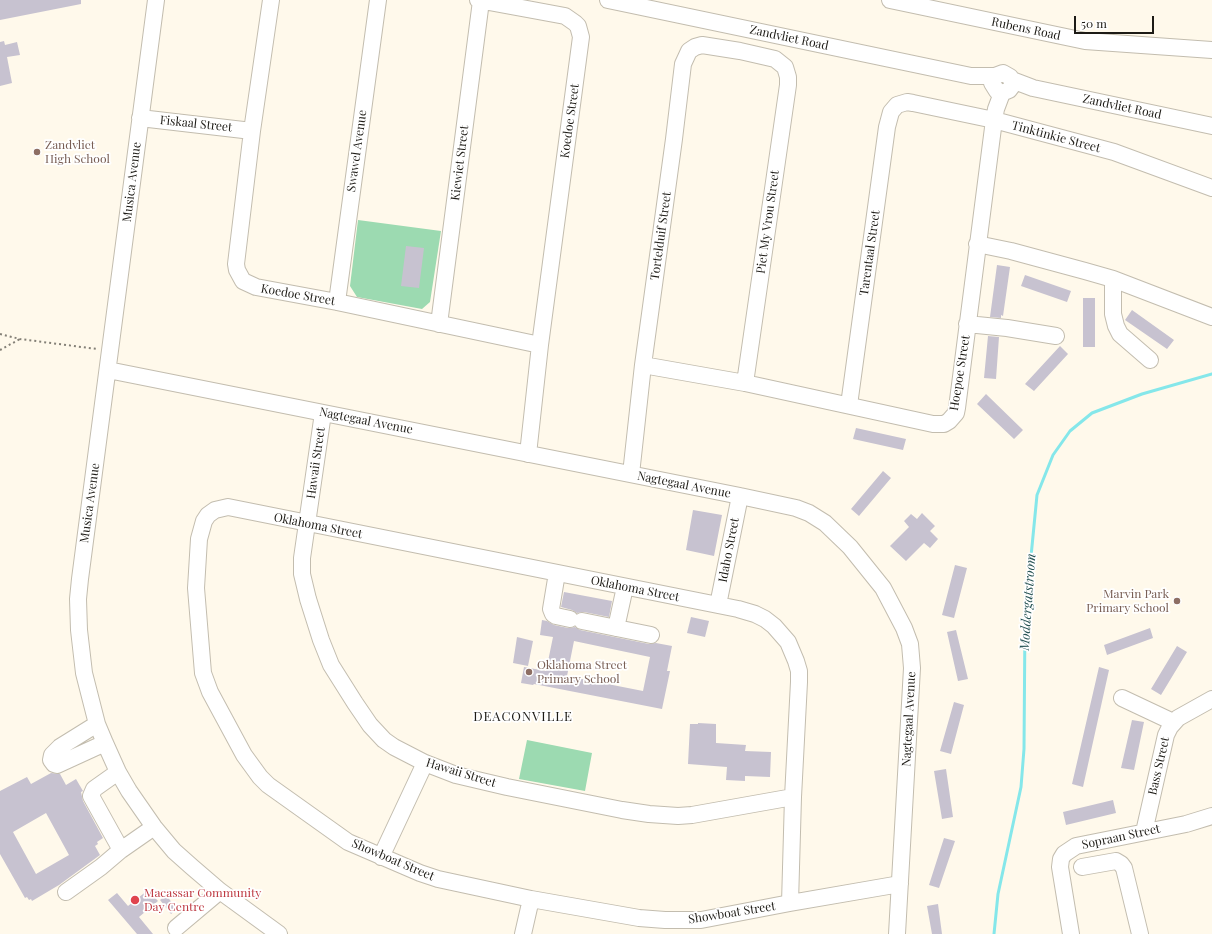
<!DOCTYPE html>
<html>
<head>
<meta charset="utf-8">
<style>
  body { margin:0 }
  #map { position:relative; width:1212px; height:934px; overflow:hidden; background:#fff9eb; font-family:"Playfair Display",serif }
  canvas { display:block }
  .scale { position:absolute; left:1074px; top:16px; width:80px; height:18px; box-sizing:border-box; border:2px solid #1d1b16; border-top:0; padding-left:5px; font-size:12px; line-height:14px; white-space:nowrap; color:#1d1b16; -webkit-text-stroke:3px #fff; paint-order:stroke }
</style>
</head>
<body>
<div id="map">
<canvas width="1212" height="934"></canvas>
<div class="scale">50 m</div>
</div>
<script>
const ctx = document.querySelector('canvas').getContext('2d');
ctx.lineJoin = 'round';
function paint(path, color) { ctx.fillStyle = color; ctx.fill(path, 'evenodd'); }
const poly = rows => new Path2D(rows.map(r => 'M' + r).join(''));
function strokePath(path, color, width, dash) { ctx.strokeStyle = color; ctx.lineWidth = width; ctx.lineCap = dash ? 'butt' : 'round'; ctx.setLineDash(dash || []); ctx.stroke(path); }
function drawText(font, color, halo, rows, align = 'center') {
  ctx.font = font + ' "Playfair Display",serif'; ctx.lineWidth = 3.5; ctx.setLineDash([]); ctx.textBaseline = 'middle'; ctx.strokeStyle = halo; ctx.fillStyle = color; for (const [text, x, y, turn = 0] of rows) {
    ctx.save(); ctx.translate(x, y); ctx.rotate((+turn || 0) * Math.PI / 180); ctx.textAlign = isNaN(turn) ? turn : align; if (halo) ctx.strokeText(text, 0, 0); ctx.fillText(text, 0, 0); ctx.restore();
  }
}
const green = poly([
  [358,220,441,231,430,302,422,309,357,297,350,286],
  [527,740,592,753,585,791,519,779]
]);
const stream = poly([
  [994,934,998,894,1021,787,1024,749,1025,618,1037,495,1053,455,1070,431,1092,413,1142,394,1212,374]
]);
const building = poly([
  [0,0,81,0,81,4,0,20],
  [4,41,5,45,17,42,20,55,7,57,12,83,0,86,0,42],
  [406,246,424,248,419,288,401,286],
  [997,265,1010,267,1003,316,1001,315,1001,318,990,317],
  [1025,275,1071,291,1067,302,1021,286],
  [1083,298,1095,298,1095,347,1083,347],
  [1132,310,1174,340,1167,349,1125,320],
  [988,336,999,337,996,379,984,378],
  [1060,346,1068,354,1034,391,1025,384],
  [986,394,1023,430,1014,439,977,404],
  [856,428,906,439,903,450,853,439],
  [883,471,891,478,859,516,851,509],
  [693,510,722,515,714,556,686,550],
  [922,513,935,526,930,531,938,539,930,548,924,543,906,561,890,546,909,527,904,521,911,514,917,519],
  [955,565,967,568,954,618,942,615],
  [564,592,612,601,609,617,584,612,577,613,572,610,561,607],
  [691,617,709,621,705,637,687,633],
  [542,620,547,621,554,625,568,628,575,627,580,630,649,644,656,643,672,646,667,671,670,671,662,709,534,684,533,685,521,683,524,667,546,671,553,637,540,635],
  [574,641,650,657,643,691,567,676],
  [1150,628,1153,638,1107,655,1104,645],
  [956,630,968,679,958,681,947,632],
  [517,637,533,641,528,666,513,663],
  [1177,646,1187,652,1161,695,1151,689],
  [1099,667,1109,670,1083,787,1072,784],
  [954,702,964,705,951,754,940,751],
  [1132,720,1144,722,1134,770,1121,768],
  [698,723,716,724,716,743,746,745,745,751,771,752,770,777,745,776,745,781,726,780,727,767,688,764,690,724,698,724],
  [946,769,953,817,942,819,934,771],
  [51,773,60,774,66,785,76,779,83,791,81,792,83,801,103,838,97,842,98,844,95,846,100,855,59,885,32,901,31,899,29,900,27,897,25,898,0,854,0,791,27,777,31,784],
  [46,813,69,855,36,874,13,832],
  [1113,800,1116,813,1066,825,1063,812],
  [944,838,955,841,939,888,929,885],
  [148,890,158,901,139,917,153,934,137,934,108,900,117,893,128,906],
  [166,895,177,909,171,914,160,900],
  [938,904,942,934,932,934,927,906]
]);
const path = poly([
  [0,334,20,339,97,349],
  [0,350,20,339]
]);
const minor = poly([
  [156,0,80,579,78,599,79,630,84,673,97,724,105,743,118,772,129,791,154,827,174,851,192,867,220,891,279,934],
  [271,0,252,131,236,264,237,270,243,281,256,287,337,302,540,345],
  [478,0,565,16,575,23,578,26,581,37,540,345,528,454],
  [608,0,971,76,995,76,1003,73,1010,77,1012,80,1012,86,1009,90,1002,93,997,91,992,83,995,76],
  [890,0,1085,41,1212,50],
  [1012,80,1033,88,1212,126],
  [140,118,252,131],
  [977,244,1011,251,1085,271,1113,279,1212,317],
  [1113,279,1113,314,1116,326,1120,334,1150,360],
  [337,302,378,0],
  [439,324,481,1],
  [967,324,1007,328,1056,336],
  [643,365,745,383,933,424,944,424,949,421,956,413,957,408,994,120,996,109,1002,93],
  [108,370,740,496,796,508,809,513,825,523,850,547,883,588,904,628,910,644,912,668,897,934],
  [849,405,887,127,891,112,897,105,907,102,913,103,994,120,1114,152,1212,188],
  [323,413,302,558,302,574,308,599,321,640,331,665,355,703,370,725,384,740,394,747,425,763,456,775,507,787,622,810,649,814,678,816,692,815,793,797],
  [631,474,643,365,674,139,683,64,689,51,695,47,702,45,740,51,775,59,785,67,788,77,788,85,745,383],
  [557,573,551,609,553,614,556,616,570,619],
  [718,605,740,496],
  [582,621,651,635],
  [616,628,625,587],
  [1122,698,1173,722],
  [97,724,60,747,52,755,51,760,54,764,57,765,105,743],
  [1144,832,1166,735,1170,727,1178,718,1212,699],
  [121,850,154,827],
  [381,857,425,763],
  [1082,867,1116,861,1121,864,1124,868,1140,934],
  [66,892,101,867,121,850,91,796,94,789,118,772],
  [790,903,793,797,799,682,799,671,796,661,788,642,774,626,765,619,755,614,738,609,228,507,215,510,208,515,204,521,199,539,196,588,203,673,210,692,244,755,260,777,268,785,348,842,420,873,438,879,531,899,639,918,665,920,701,920,790,903,900,884],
  [176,928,220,891],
  [523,934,531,899],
  [1071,934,1060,867,1061,859,1064,854,1076,846,1186,824,1212,816]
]);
const markers = [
  [37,152,4,"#8d6e63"],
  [1177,601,4,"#8d6e63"],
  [529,672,4,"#8d6e63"],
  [135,900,5,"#e0444e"]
];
const streetNames = [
  ["Rubens Road",1026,29,12],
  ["Zandvliet Road",789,38,12],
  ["Zandvliet Road",1122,107,12],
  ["Koedoe Street",570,121,-82],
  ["Fiskaal Street",196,124,6],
  ["Tinktinkie Street",1056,137,15],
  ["Swawel Avenue",357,151,-82],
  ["Kiewiet Street",460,163,-83],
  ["Musica Avenue",132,182,-83],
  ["Piet My Vrou Street",768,222,-82],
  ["Tortelduif Street",661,236,-82],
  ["Tarentaal Street",870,253,-82],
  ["Koedoe Street",298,295,10],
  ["Hoepoe Street",960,373,-81],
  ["Nagtegaal Avenue",366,421,11],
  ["Hawaii Street",316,463,-82],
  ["Nagtegaal Avenue",684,485,11],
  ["Musica Avenue",90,503,-82],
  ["Oklahoma Street",318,526,11],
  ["Idaho Street",729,550,-79],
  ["Oklahoma Street",635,589,11],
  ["Nagtegaal Avenue",909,719,-87],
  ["Bass Street",1159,766,-77],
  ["Hawaii Street",461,773,17],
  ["Sopraan Street",1121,837,-12],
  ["Showboat Street",393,860,23],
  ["Showboat Street",732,913,-9]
];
const educationNames = [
  ["Zandvliet",45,145],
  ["High School",45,159],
  ["Marvin Park",1169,594,"right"],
  ["Primary School",1169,608,"right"],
  ["Oklahoma Street",537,665],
  ["Primary School",537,679]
];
const healthNames = [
  ["Macassar Community",144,893],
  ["Day Centre",144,907]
];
const waterNames = [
  ["Moddergatstroom",1028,602,-86]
];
const neighbourhoodNames = [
  ["DEACONVILLE",523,717]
];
paint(green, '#9cdab1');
strokePath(stream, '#85e7ea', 3);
paint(building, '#c7c2d0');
strokePath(minor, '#c3bdaf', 18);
strokePath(path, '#848077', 2, [2, 3]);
strokePath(minor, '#fff', 16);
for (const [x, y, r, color] of markers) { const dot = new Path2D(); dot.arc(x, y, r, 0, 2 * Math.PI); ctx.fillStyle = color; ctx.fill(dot); strokePath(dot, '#fff', 1.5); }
drawText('12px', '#1d1b16', '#fff', streetNames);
drawText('12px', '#785e54', '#fff', educationNames, 'left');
drawText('12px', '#be3a42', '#fff', healthNames, 'left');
drawText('italic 13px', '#285455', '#fff', waterNames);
ctx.letterSpacing = '1px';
drawText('13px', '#1d1b16', '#fff', neighbourhoodNames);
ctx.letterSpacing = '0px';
</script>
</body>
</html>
